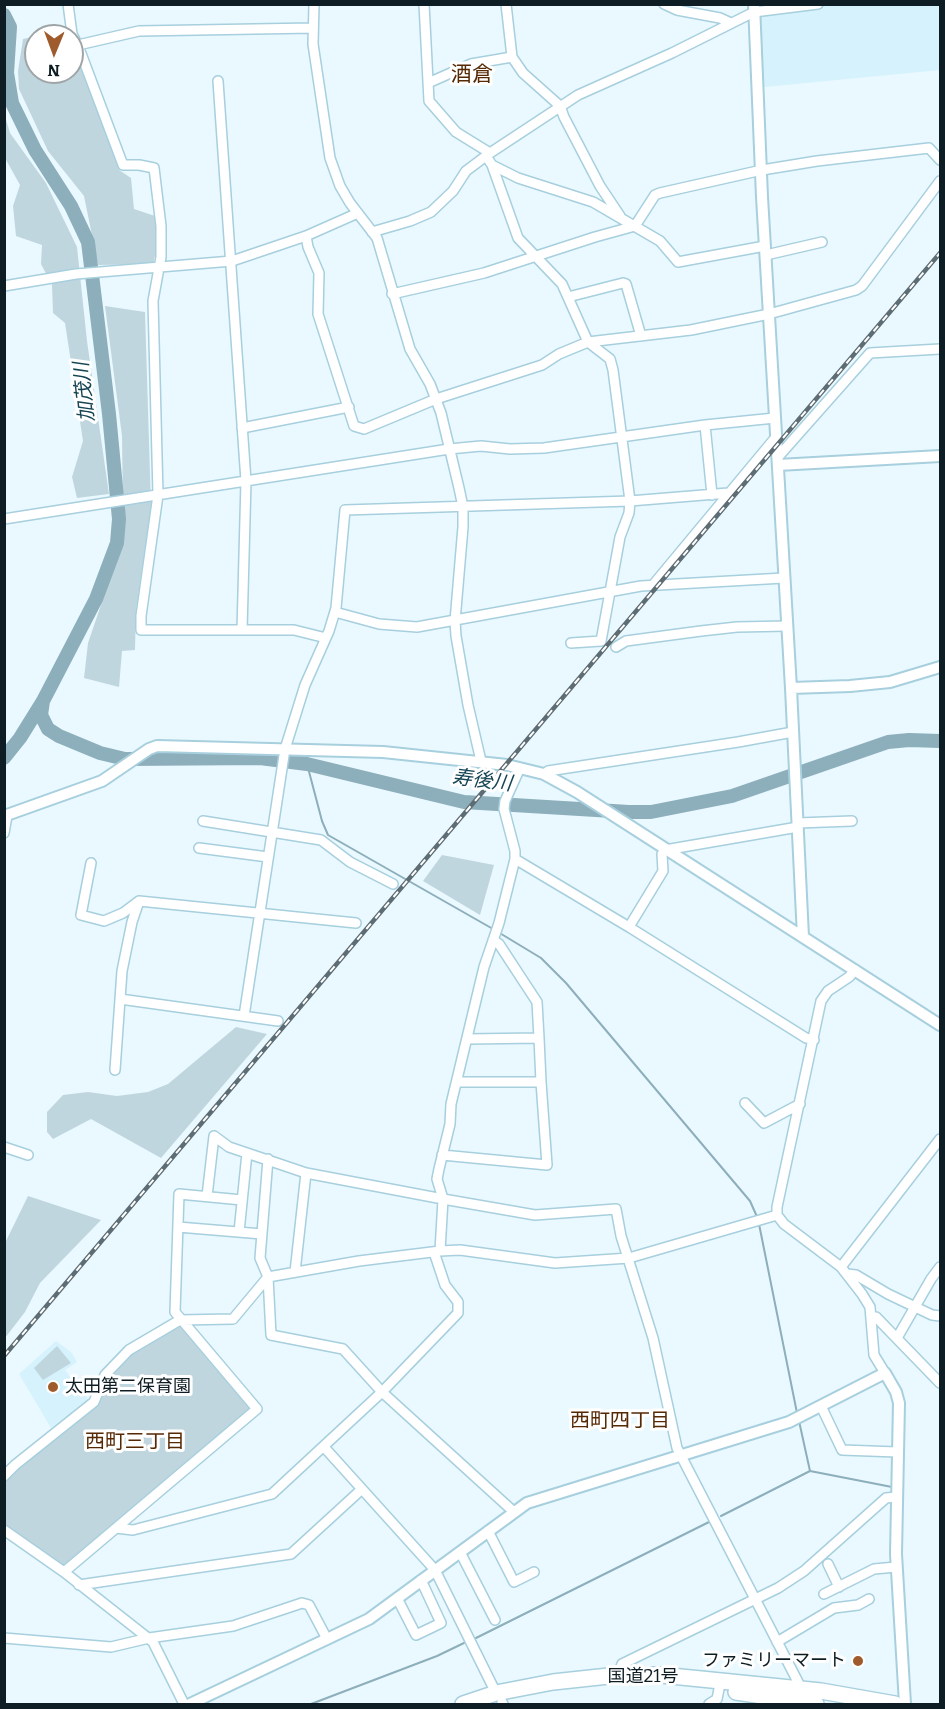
<!DOCTYPE html>
<html>
<head>
<meta charset="utf-8">
<style>
  body { margin:0 }
  #map { position:relative; width:945px; height:1709px; overflow:hidden; background:#e9f9ff; font-family:Bitter,serif }
  canvas { display:block }
  .frame { position:absolute; inset:0; border:6px solid #0e1d23; pointer-events:none }
  .north { position:absolute; left:24px; top:24px; width:60px; height:60px; box-sizing:border-box; background:#fff; border:2px solid #9fa5a7; border-radius:50%; rotate:181deg; font-size:16px; font-weight:700; line-height:24px; text-align:center; color:#0e1d23 }
  .north::after { content:''; display:block; margin:auto; width:21px; height:27px; background:#9f5b2c; clip-path:polygon(50% 0,100% 100%,50% 72%,0 100%) }
</style>
</head>
<body>
<div id="map">
<canvas width="945" height="1709"></canvas>
<div class="frame"></div>
<div class="north">N</div>
</div>
<script>
const ctx = document.querySelector('canvas').getContext('2d');
ctx.lineJoin = 'round';
function paint(path, color) { ctx.fillStyle = color; ctx.fill(path, 'evenodd'); }
const poly = rows => new Path2D(rows.map(r => 'M' + r).join(''));
function strokePath(path, color, width, dash) { ctx.strokeStyle = color; ctx.lineWidth = width; ctx.lineCap = dash ? 'butt' : 'round'; ctx.setLineDash(dash || []); ctx.stroke(path); }
function drawText(font, color, halo, rows, align = 'center') {
  ctx.font = font + ' Bitter,"Noto Sans JP",serif'; ctx.lineWidth = 6; ctx.setLineDash([]); ctx.textBaseline = 'middle'; ctx.strokeStyle = halo; ctx.fillStyle = color; for (const [text, x, y, turn = 0] of rows) {
    ctx.save(); ctx.translate(x, y); ctx.rotate((+turn || 0) * Math.PI / 180); ctx.textAlign = isNaN(turn) ? turn : align; if (halo) ctx.strokeText(text, 0, 0); ctx.fillText(text, 0, 0); ctx.restore();
  }
}
const built = poly([
  [759,5,940,5,940,70,764,87],
  [56,1341,71,1352,77,1362,65,1370,89,1400,51,1428,19,1374]
]);
const green = poly([
  [36,36,36,72,72,72,72,43,119,170,131,178,134,209,155,216,158,244,153,264,98,265,84,196,48,151,19,89,18,71,23,39],
  [4,113,10,133,46,183,77,247,87,341,109,494,77,498,72,477,83,441,65,323,53,313,52,285,41,264,42,245,16,236,13,206,20,185,5,158],
  [105,306,145,312,151,506,136,610,135,650,122,651,119,687,84,678,88,643,115,564,123,528,123,514,122,436],
  [442,855,494,865,480,915,423,881],
  [236,1027,267,1034,161,1158,91,1119,53,1139,47,1132,47,1112,63,1095,88,1092,117,1096,148,1092,168,1084],
  [28,1196,101,1220,40,1283,25,1312,5,1338,5,1243],
  [180,1320,257,1409,64,1572,5,1530,5,1476,94,1402,105,1375,129,1350],
  [57,1346,71,1363,43,1380,34,1368]
]);
const stream = poly([
  [307,764,322,821,328,835,493,929],
  [498,932,541,958,566,983,750,1201,758,1219],
  [759,1224,797,1413],
  [799,1421,810,1471],
  [721,1516,810,1471,892,1487],
  [476,1638,709,1522],
  [311,1704,437,1656,464,1643]
]);
const river = poly([
  [4,15,10,27,7,73,12,103,35,150,71,206,88,242,109,414,119,519,117,543,96,599,43,701,20,738,4,758],
  [43,701,41,715,48,729,59,736,100,753,125,759,260,758,307,764,464,802,629,812,651,812,732,796,888,742,909,740,940,741]
]);
const minor = poly([
  [68,4,72,34,79,48,123,165,139,165,154,168,161,226,161,257,153,301,158,495,141,616,141,630,294,630,326,638],
  [314,4,313,44,330,158,340,186,350,203,377,238,410,349,430,384,441,413,459,488,463,507,463,527,455,621,456,636,468,705,481,761],
  [424,4,429,101,456,132,490,153],
  [506,4,512,57,523,73,560,106,564,117,600,186,620,216],
  [664,4,677,10,720,18,731,23],
  [78,45,139,31,313,28],
  [218,81,246,481,242,630],
  [428,83,471,64,512,57],
  [486,156,492,165,518,238,562,284,588,342,610,359,613,370,630,501,629,513,620,537,601,641,571,643],
  [492,165,518,178,593,202,660,241,678,262,765,246],
  [372,232,410,221,431,212,453,191,466,171,490,153,578,95,672,53,754,12,818,4],
  [306,236,308,247,319,273,318,314,354,426,364,429,436,399,542,365,559,354,588,342,691,330,769,314,856,290,862,286,940,181],
  [766,255,822,242],
  [4,286,76,274,232,261,306,236,358,213],
  [392,294,484,273,595,237,635,226,655,195,660,193,762,170,817,161,929,148,940,160],
  [568,297,623,283,626,284,641,336],
  [705,425,712,495],
  [242,428,349,407],
  [778,457,870,353,940,349],
  [4,519,449,449,481,446,510,449,544,448,705,425,775,418],
  [653,585,776,437],
  [335,612,379,624,417,627,641,586,784,578],
  [616,647,626,641,701,631,737,627,787,626],
  [544,774,548,771,738,742,793,732],
  [203,821,321,840,350,862,393,884],
  [798,823,852,821],
  [4,833,7,816],
  [199,848,268,857],
  [515,859,629,927,806,1038,814,1040],
  [91,863,81,915,104,921,123,913,139,901,356,923],
  [629,927,663,871,662,854,665,850,798,827],
  [120,999,278,1021],
  [244,1016,285,749,305,685,329,631,336,608,345,510,630,501,728,493],
  [539,1038,541,1082],
  [467,1039,539,1038,537,1002,499,944,493,940],
  [115,1070,122,971,132,922,139,901],
  [745,1103,764,1123,800,1104],
  [4,1147,28,1155],
  [442,1155,547,1165,541,1082,457,1082],
  [268,1159,260,1258,268,1277,271,1335,343,1349,382,1392,514,1512],
  [207,1196,214,1136,229,1147,306,1173,443,1199,535,1215,616,1209,621,1236,653,1338,677,1448,798,1682,799,1690],
  [777,1215,784,1224,841,1267,862,1294,870,1307,874,1355,885,1373],
  [178,1227,262,1234],
  [239,1232,247,1153],
  [440,1251,443,1199,437,1179,439,1169,450,1124,451,1104,484,967,499,923,515,859,515,851,504,809,505,801,520,768],
  [841,1267,940,1139],
  [295,1272,306,1173],
  [847,1274,856,1275,888,1294,932,1315,940,1316],
  [871,1317,876,1317,940,1383],
  [897,1338,931,1279,940,1267],
  [821,1406,842,1450,897,1452],
  [324,1447,435,1570,496,1693],
  [4,1476,15,1465,94,1402,105,1375,129,1350,180,1320,233,1319,268,1277,359,1261,440,1251,460,1250,555,1263,629,1258,777,1215,777,1207,821,1001,828,991,849,977,855,970],
  [116,1528,133,1530,272,1494,382,1392,458,1313,458,1302,445,1285,434,1252],
  [4,1530,64,1572,153,1642,184,1704],
  [488,1531,514,1582,534,1572],
  [460,1552,495,1620],
  [828,1564,839,1587],
  [64,1572,257,1409,175,1312,179,1194,242,1200],
  [79,1585,291,1554,362,1489],
  [824,1594,874,1569,896,1567],
  [397,1598,416,1635,441,1623,421,1580],
  [4,1638,111,1647,149,1638,233,1626,302,1603,309,1605,327,1639],
  [777,1642,834,1608,858,1605,869,1599],
  [618,1675,622,1664,778,1588,804,1571,886,1498,896,1497],
  [502,1702,503,1704],
  [709,1704,717,1699,719,1689]
]);
const tertiary = poly([
  [754,4,762,197,791,688,803,937],
  [778,465,940,456],
  [791,688,850,686,890,682,940,667],
  [4,816,102,781,149,749,157,746,383,752,507,765,544,774,577,792,940,1025],
  [190,1704,369,1619,527,1503,789,1422,885,1373,896,1392,899,1403,896,1554,905,1704]
]);
const trunk = poly([
  [736,1692,816,1704],
  [463,1704,496,1693,553,1682,618,1675,661,1675,821,1691,895,1704]
]);
const rail = poly([
  [4,1356,940,253]
]);
const markers = [
  [53,1387,6,"#9f5b2c"],
  [858,1661,6,"#9f5b2c"]
];
const poiNames = [
  ["太田第二保育園",65,1387],
  ["ファミリーマート",846,1661,"right"]
];
const streetNames = [
  ["国道21号",643,1677]
];
const waterNames = [
  ["加茂川",85,392,-96],
  ["寿後川",482,781,7]
];
const neighbourhoodNames = [
  ["西町四丁目",620,1421],
  ["西町三丁目",135,1442]
];
const quarterNames = [
  ["酒倉",472,75]
];
paint(built, '#d5f2fd');
paint(green, '#c0d6df');
strokePath(stream, '#8daebb', 2);
strokePath(river, '#8daebb', 14);
strokePath(minor, '#a7cfde', 12);
strokePath(tertiary, '#a7cfde', 14);
strokePath(trunk, '#a7cfde', 18);
strokePath(minor, '#fff', 9);
strokePath(tertiary, '#fff', 10);
strokePath(trunk, '#fff', 15);
strokePath(rail, '#5e6d73', 4.5);
strokePath(rail, '#fff', 2, [7]);
for (const [x, y, r, color] of markers) { const dot = new Path2D(); dot.arc(x, y, r, 0, 2 * Math.PI); ctx.fillStyle = color; ctx.fill(dot); strokePath(dot, '#fff', 2); }
drawText('18px', '#0e1d23', '#fff', poiNames, 'left');
drawText('18px', '#0e1d23', '#fff', streetNames);
drawText('italic 20px', '#154554', '#fff', waterNames);
drawText('20px', '#562905', '#fff', neighbourhoodNames);
drawText('21px', '#562905', '#fff', quarterNames);
</script>
</body>
</html>
